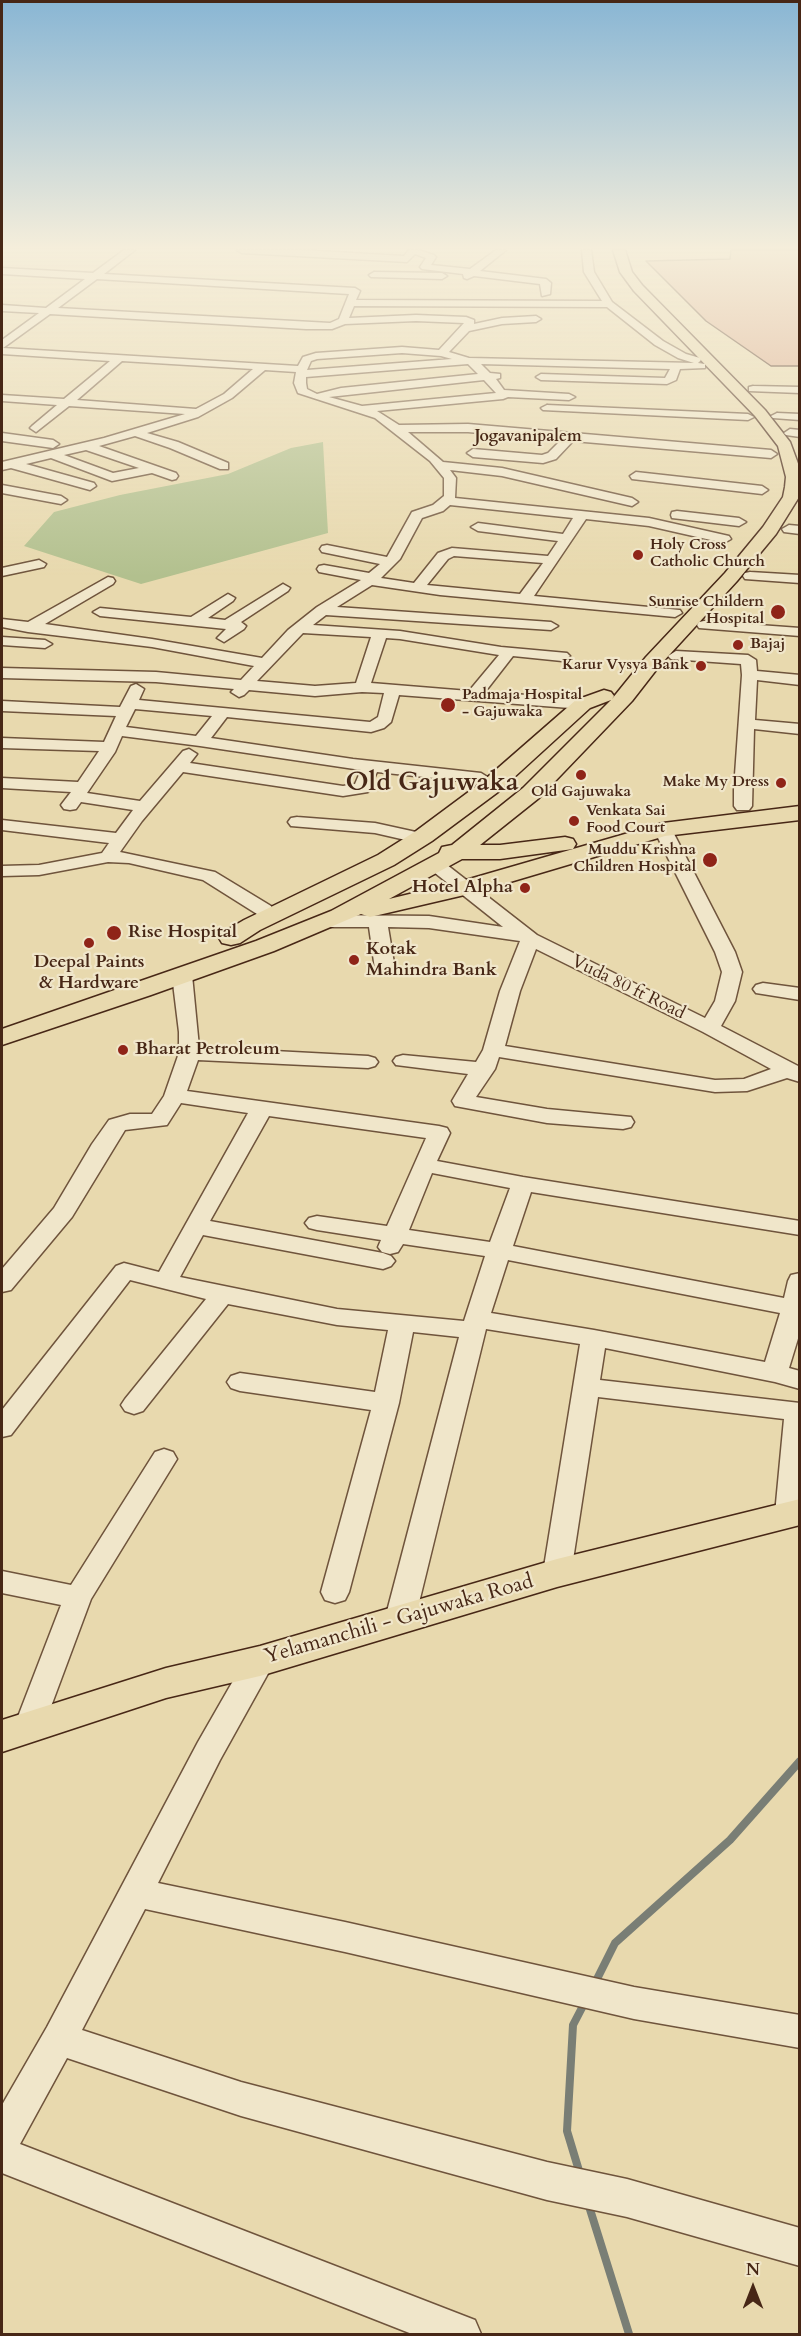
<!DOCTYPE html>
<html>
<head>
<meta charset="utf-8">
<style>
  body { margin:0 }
  #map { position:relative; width:801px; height:2336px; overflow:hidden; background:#e8d9ae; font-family:Cardo,serif }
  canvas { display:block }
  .frame { position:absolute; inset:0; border:3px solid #472716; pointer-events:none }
  .north { position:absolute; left:723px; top:2258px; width:60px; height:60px; -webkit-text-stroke:4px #f0e6ca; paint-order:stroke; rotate:0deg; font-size:16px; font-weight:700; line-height:24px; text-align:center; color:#472716 }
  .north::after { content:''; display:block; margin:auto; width:21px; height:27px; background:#472716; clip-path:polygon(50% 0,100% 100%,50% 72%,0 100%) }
</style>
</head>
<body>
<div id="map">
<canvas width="801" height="2336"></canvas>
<div class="frame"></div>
<div class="north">N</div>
</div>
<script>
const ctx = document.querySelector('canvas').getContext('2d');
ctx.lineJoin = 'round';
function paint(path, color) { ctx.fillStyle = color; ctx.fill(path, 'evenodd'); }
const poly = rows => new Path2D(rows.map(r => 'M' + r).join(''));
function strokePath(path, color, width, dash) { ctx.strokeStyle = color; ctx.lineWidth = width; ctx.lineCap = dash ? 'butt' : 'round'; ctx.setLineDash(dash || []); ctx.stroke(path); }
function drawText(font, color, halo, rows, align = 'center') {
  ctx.font = font + ' Cardo,serif'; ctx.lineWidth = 4.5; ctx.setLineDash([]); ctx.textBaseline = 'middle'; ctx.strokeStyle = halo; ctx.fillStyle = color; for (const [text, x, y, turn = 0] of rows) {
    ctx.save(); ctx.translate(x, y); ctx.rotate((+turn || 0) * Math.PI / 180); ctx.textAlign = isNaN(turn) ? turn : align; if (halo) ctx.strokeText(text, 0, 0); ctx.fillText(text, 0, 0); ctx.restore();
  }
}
const green = poly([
  [323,442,328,533,141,584,24,546,54,512,120,495,228,474,291,448]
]);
const stream = poly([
  [595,1983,615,1943,730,1840,800,1761],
  [580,2174,567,2131,573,2025,585,2002],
  [588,2203,629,2334]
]);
const building = poly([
  [731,250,800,250,800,366,771,366,706,321,646,261,730,259,731,250]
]);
const minor = poly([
  [124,250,135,250,104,274,355,288,360,291,356,300,602,301,584,272,582,250,591,250,594,272,612,302,663,341,686,354,700,358,701,360,698,363,705,364,705,368,680,369,676,380,667,384,541,380,536,377,541,374,665,378,670,369,481,364,490,373,500,374,500,378,496,379,504,390,569,394,575,397,569,400,508,397,503,399,377,411,399,425,468,424,771,450,777,454,771,458,573,441,556,459,543,463,473,457,467,453,473,449,542,455,548,453,561,440,468,432,408,432,443,462,502,468,632,498,638,502,632,506,502,476,450,470,456,478,455,498,649,518,729,536,731,539,724,543,649,526,586,519,534,596,680,610,682,613,675,617,440,595,372,585,337,607,551,622,558,626,551,630,326,615,313,625,400,631,501,647,567,653,570,656,562,661,513,656,485,692,583,699,591,704,583,709,399,695,391,722,384,728,371,732,227,717,211,738,353,759,481,773,489,778,481,783,377,772,368,792,343,796,183,772,142,821,120,852,215,872,271,906,273,910,271,914,257,914,203,880,129,863,108,862,39,875,2,876,2,866,39,865,102,853,109,843,2,830,2,820,116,833,133,810,81,802,76,809,70,810,64,809,61,805,71,792,2,788,2,778,78,782,99,751,2,748,2,738,104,742,116,716,2,711,2,701,120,707,131,686,136,684,144,689,139,700,370,722,378,717,384,693,362,692,315,696,249,690,244,695,239,697,231,692,234,689,156,682,2,678,2,668,156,672,241,680,254,666,152,647,28,632,2,627,2,619,28,622,108,577,113,578,115,581,113,584,45,624,152,639,262,658,288,630,317,607,361,580,319,572,317,569,319,566,324,565,369,573,380,564,322,552,320,549,322,546,327,545,387,557,412,512,433,505,444,496,444,478,430,461,375,418,298,393,294,383,296,372,265,370,232,398,198,417,147,433,178,442,228,463,228,469,220,469,170,448,135,436,99,446,176,473,178,476,176,479,172,480,152,473,112,481,51,458,26,464,94,483,96,486,90,490,11,468,2,470,2,462,104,438,185,414,69,406,36,432,30,428,32,426,57,405,2,401,2,395,64,399,110,361,2,354,2,340,39,313,2,311,2,305,46,308,85,279,2,274,2,268,93,273,124,250],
  [97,279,349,294,339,319,330,323,58,308,97,279],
  [354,306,607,307,655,345,678,358,694,363,469,358,449,352,469,331,502,324,536,322,541,319,536,316,502,318,474,324,474,320,466,317,416,315,349,318,354,306],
  [50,314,306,329,332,329,345,324,416,321,464,323,439,350,402,347,316,353,303,357,298,366,3,348,50,314],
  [402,353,441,356,452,359,307,370,311,361,317,359,402,353],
  [122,361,253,369,224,394,196,409,77,400,122,361],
  [468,364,478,374,341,388,317,394,307,389,306,383,306,377,468,364],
  [484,380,496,393,362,406,329,397,484,380],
  [86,450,139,468,113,473,64,455,86,450],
  [450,505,573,518,563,534,478,523,471,527,478,531,558,541,548,556,452,548,438,553,414,583,381,578,400,559,422,518,443,511,450,505],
  [454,556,543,563,520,594,427,585,448,559,454,556],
  [303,633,371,637,356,683,315,686,257,681,303,633],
  [386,638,400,639,499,655,469,691,371,683,386,638],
  [135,709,212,716,196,736,126,727,135,709],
  [122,736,200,746,361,770,355,784,343,786,190,763,197,754,189,749,183,751,140,801,87,793,115,752,122,736],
  [237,250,300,250,404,256,409,250,418,250,434,255,436,257,431,265,470,269,496,250,506,250,480,271,546,279,551,283,550,294,542,296,540,284,474,276,467,279,464,278,463,274,422,269,420,267,426,258,415,254,407,262,242,253,237,250],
  [374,272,442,273,447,276,442,279,371,277,369,275,374,272],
  [753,386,800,387,800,393,749,391,749,387,753,386],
  [547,405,748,414,754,417,748,420,543,410,541,408,547,405],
  [777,413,800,414,800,420,773,418,771,416,777,413],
  [790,429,800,430,800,437,786,435,784,433,790,429],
  [2,433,53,440,59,444,53,448,2,441,2,433],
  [636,472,762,486,768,490,762,494,632,479,630,476,636,472],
  [2,485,61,496,67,500,61,504,2,493,2,485],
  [677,511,739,518,746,522,739,526,672,518,671,515,672,512,677,511],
  [789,525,800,526,800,534,784,532,782,529,789,525],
  [39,560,46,564,44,567,2,576,2,568,39,560],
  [750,572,800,575,800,583,745,579,743,576,745,573,750,572],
  [283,584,290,588,288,591,241,622,246,626,244,629,224,642,217,638,226,629,100,616,93,612,100,608,191,617,228,594,235,598,233,601,208,618,225,620,283,584],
  [704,621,800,628,800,636,699,628,697,625,699,622,704,621],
  [2,637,45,640,52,644,45,648,2,645,2,637],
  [676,651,748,655,756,660,757,671,800,675,800,685,757,680,755,720,800,724,800,734,754,729,752,806,749,810,737,810,734,806,734,789,742,675,741,664,671,659,668,656,676,651],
  [297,817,375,823,416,832,419,836,416,840,410,841,375,833,291,826,288,822,291,818,297,817],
  [663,825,669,826,672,830,735,952,742,972,735,1001,721,1026,800,1067,800,1082,787,1078,747,1091,715,1092,499,1057,495,1069,476,1097,547,1109,631,1117,634,1122,631,1127,623,1129,547,1123,455,1106,452,1101,468,1074,396,1065,393,1061,396,1057,403,1055,476,1062,483,1050,500,991,520,941,429,928,388,927,395,969,392,973,385,975,378,973,375,969,369,927,326,927,319,925,317,921,319,917,326,915,429,916,503,927,430,869,427,865,430,861,436,860,442,861,537,935,705,1018,715,1001,722,972,715,952,654,830,657,826,663,825],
  [536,949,703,1032,771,1069,744,1079,715,1080,505,1046,520,991,536,949],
  [182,969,189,971,192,975,199,1047,368,1056,375,1058,378,1062,375,1066,368,1068,198,1060,187,1091,439,1126,447,1128,450,1133,437,1161,523,1177,800,1221,800,1235,531,1192,513,1246,784,1298,788,1281,791,1275,800,1273,800,1332,789,1368,800,1371,800,1389,775,1382,605,1348,600,1380,800,1403,799,1521,789,1524,779,1521,775,1514,784,1419,598,1397,571,1573,567,1581,557,1584,547,1581,543,1573,580,1344,486,1329,415,1619,410,1627,400,1630,390,1627,385,1619,459,1337,413,1332,399,1403,349,1592,345,1600,335,1603,325,1600,321,1592,371,1410,240,1391,231,1388,227,1382,231,1376,240,1373,375,1392,388,1330,337,1325,228,1304,143,1411,134,1414,125,1411,121,1405,125,1399,206,1299,130,1280,11,1435,2,1437,2,1410,116,1266,124,1263,159,1272,248,1113,181,1103,167,1125,125,1130,72,1217,11,1290,2,1292,2,1269,54,1208,92,1144,109,1120,130,1114,152,1114,164,1096,179,1053,179,1032,172,975,175,971,182,969],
  [269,1116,426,1138,387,1226,317,1216,309,1218,305,1223,309,1228,317,1230,381,1240,378,1247,382,1252,390,1254,398,1252,403,1244,485,1256,464,1321,337,1309,180,1277,203,1235,383,1269,391,1266,395,1261,391,1256,383,1253,210,1221,269,1116],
  [432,1173,510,1188,490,1242,409,1230,432,1173],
  [508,1260,780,1313,765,1362,594,1330,491,1313,508,1260],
  [763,983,800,988,800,1000,756,993,753,989,756,985,763,983],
  [164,1449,173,1452,177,1459,91,1599,40,1736,29,1740,18,1736,14,1727,61,1605,2,1593,2,1571,71,1585,155,1452,164,1449],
  [260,1649,271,1653,275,1661,220,1760,158,1883,345,1922,634,1987,800,2015,800,2048,634,2019,345,1952,145,1909,82,2030,241,2082,547,2162,627,2179,800,2228,800,2266,627,2217,547,2200,241,2116,67,2058,20,2144,475,2320,481,2334,412,2334,2,2173,2,2105,47,2027,198,1742,249,1653,260,1649]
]);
const major = poly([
  [613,250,625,250,632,272,642,285,765,410,790,442,800,469,799,497,776,534,737,581,660,665,632,701,539,798,480,845,500,845,565,837,573,839,576,844,573,849,500,859,462,859,389,899,459,882,663,823,800,806,800,820,665,836,473,893,370,917,361,914,274,951,151,995,2,1045,2,1029,256,941,331,911,439,853,442,847,452,845,523,788,611,700,590,708,498,792,432,841,394,865,260,930,240,943,231,945,222,943,219,938,222,933,244,920,378,855,416,831,482,782,576,700,604,690,611,692,614,696,612,699,646,657,725,573,763,527,783,497,785,487,786,477,778,446,755,416,634,291,620,272,613,250],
  [800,1499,800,1525,557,1587,260,1676,166,1698,2,1752,2,1720,166,1668,260,1646,557,1559,800,1499]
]);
const markers = [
  [638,555,6,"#8f2418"],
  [778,612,8,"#8f2418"],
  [738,645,6,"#8f2418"],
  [701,666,6,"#8f2418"],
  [448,705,8,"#8f2418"],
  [581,775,6,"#8f2418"],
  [781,783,6,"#8f2418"],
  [574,821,6,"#8f2418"],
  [710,860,8,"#8f2418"],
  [525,888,6,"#8f2418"],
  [114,933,8,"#8f2418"],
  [89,943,6,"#8f2418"],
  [354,960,6,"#8f2418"],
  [123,1050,6,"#8f2418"]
];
const farPoinames = [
  ["Holy Cross",650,546],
  ["Catholic Church",650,563],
  ["Sunrise Childern",764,603,"right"],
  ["Hospital",764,620,"right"],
  ["Bajaj",750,645],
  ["Karur Vysya Bank",689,666,"right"],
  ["Padmaja Hospital",462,696],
  ["- Gajuwaka",462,713],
  ["Make My Dress",769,783,"right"],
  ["Old Gajuwaka",581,793,"center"],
  ["Venkata Sai",586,812],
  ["Food Court",586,829],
  ["Muddu Krishna",696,851,"right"],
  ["Children Hospital",696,868,"right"]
];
const farNeighbourhoodnames = [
  ["Jogavanipalem",528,437]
];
const poiNames = [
  ["Hotel Alpha",513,888,"right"],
  ["Rise Hospital",128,933],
  ["Kotak",366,950],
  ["Mahindra Bank",366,971],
  ["Deepal Paints",89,963,"center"],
  ["& Hardware",89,984,"center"],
  ["Bharat Petroleum",135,1050]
];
const streetNames = [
  ["Vuda 80 ft Road",628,988,26]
];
const nearStreetnames = [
  ["Yelamanchili - Gajuwaka Road",399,1620,-16]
];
const farTownnames = [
  ["Old Gajuwaka",432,784]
];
paint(green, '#b2c08e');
strokePath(stream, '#797e75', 8);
paint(building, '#dba88b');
strokePath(building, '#472716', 1.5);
strokePath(minor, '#6f543c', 3);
strokePath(major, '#472716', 3);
paint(minor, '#f0e6ca');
paint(major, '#e8d9ae');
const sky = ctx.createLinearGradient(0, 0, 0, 577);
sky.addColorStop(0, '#89b6d4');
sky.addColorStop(0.43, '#f5eedb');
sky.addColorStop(1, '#f5eedb00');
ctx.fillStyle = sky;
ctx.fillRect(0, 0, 801, 577);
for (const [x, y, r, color] of markers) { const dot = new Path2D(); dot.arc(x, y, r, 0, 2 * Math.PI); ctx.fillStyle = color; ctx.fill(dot); strokePath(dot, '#f0e6ca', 2); }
drawText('bold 15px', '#472716', '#f0e6ca', farPoinames, 'left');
drawText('bold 16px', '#472716', '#f0e6ca', farNeighbourhoodnames);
drawText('bold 18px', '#472716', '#f0e6ca', poiNames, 'left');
drawText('18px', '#472716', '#f0e6ca', streetNames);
drawText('21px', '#472716', '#f0e6ca', nearStreetnames);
drawText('bold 26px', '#472716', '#f0e6ca', farTownnames);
</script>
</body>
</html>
